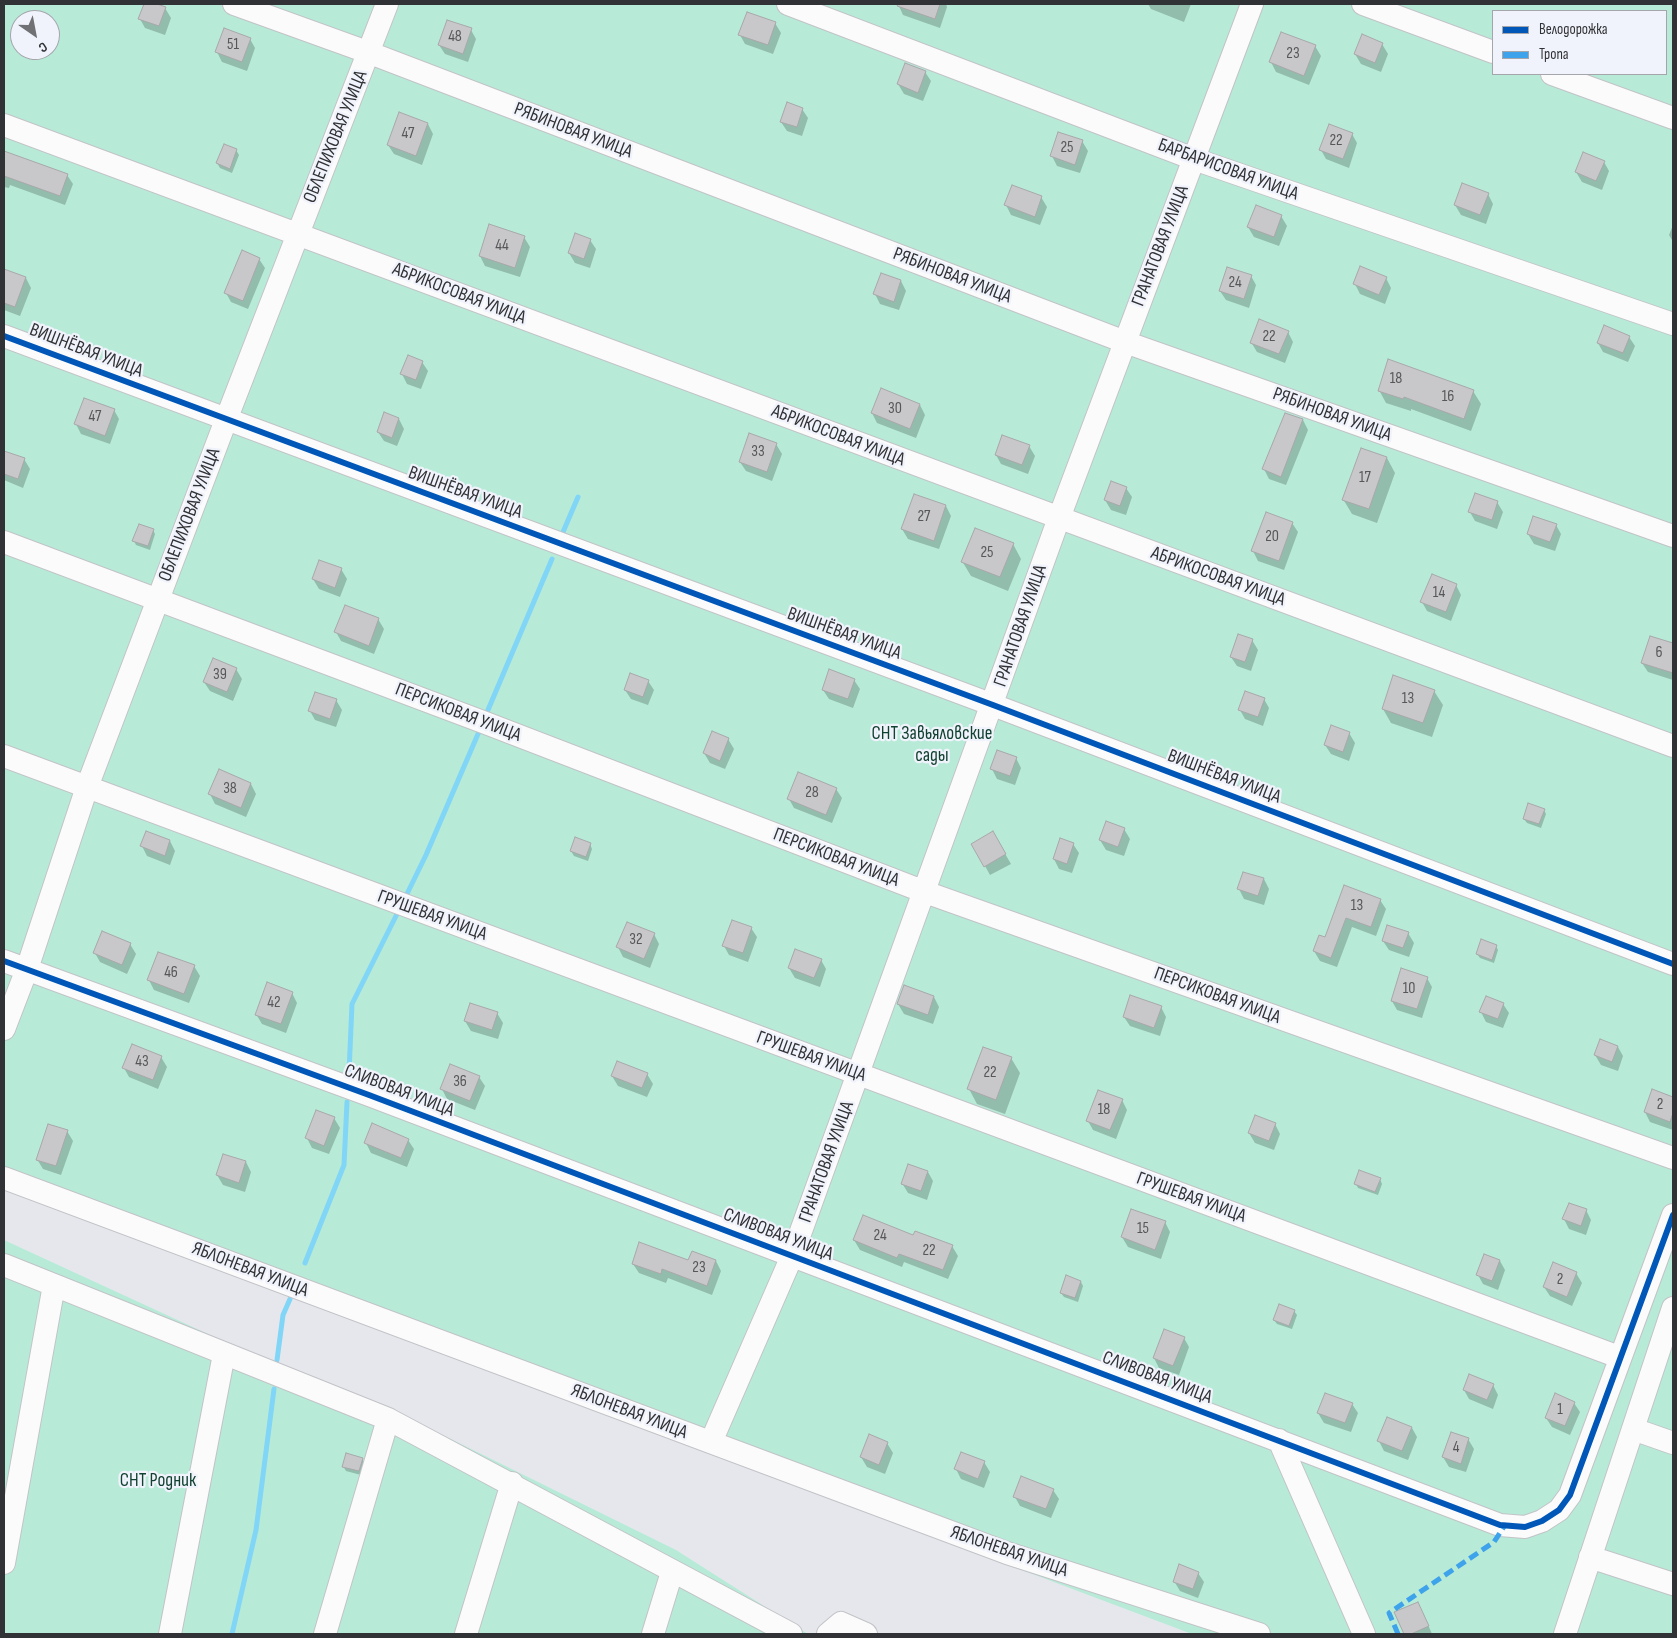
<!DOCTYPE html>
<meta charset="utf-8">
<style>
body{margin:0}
#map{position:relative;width:1677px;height:1638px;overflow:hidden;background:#e6e7ec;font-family:"Sofia Sans Condensed",sans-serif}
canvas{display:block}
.frame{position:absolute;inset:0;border:5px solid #313235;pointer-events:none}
.legend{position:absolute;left:1492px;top:10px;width:175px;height:65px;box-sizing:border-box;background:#f1f3fc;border:1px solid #a4a6ac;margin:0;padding:6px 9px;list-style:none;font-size:15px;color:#313235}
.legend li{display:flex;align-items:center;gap:10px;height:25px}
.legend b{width:25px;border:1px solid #a4a6ac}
.north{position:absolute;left:10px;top:10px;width:50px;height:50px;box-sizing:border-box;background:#f1f3fc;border:1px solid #a4a6ac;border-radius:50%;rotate:147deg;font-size:14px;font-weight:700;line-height:20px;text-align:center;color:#313235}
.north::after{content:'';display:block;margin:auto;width:18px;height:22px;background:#707175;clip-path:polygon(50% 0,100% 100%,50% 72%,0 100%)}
</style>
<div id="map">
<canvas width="1677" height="1638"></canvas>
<div class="frame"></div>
<ul class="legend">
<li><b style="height:6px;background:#0057b8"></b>Велодорожка</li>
<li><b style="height:6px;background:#3ea3eb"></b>Тропа</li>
</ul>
<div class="north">С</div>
</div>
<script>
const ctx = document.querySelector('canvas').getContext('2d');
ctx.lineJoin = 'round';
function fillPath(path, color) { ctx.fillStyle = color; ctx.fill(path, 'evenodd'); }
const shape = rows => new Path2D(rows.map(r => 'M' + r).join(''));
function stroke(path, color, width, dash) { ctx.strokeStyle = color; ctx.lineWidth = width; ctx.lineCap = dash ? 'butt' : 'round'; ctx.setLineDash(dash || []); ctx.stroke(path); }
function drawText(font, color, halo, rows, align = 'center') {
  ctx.font = font + ' "Sofia Sans Condensed",sans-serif'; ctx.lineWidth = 4.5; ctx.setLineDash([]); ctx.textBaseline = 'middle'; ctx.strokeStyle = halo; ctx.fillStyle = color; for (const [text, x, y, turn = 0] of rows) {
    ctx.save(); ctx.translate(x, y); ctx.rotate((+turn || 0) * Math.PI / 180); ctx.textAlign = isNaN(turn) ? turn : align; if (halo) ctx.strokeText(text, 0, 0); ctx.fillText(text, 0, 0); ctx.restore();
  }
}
const green = shape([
 [4,4,1673,4,1673,1634,1192,1634,4,1187],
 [1493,11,1666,11,1666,74,1493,74],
 [20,20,50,20,50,50,20,50],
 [4,1240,260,1358,396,1412,676,1550,808,1634,4,1634]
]);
const shadow = shape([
 [145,4,165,8,171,18,165,35,145,28,140,19],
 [898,4,946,4,947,7,940,28,903,15],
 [1148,4,1191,4,1184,22,1151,9],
 [775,23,781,33,773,54,745,44,740,35],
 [471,30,476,39,468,62,445,54,439,45],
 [250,39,255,48,247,71,222,62,217,52],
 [1382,44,1388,54,1381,72,1361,64,1355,54],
 [1315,46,1321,56,1309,85,1276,72,1271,62],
 [925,72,931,81,923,101,904,94,898,84],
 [802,109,808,118,802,136,787,131,781,122],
 [400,114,428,124,433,134,422,165,394,154,388,145],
 [1352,134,1357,143,1349,168,1326,159,1321,150],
 [1082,141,1088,151,1080,173,1057,166,1052,156],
 [236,150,239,155,232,173,220,168,217,163],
 [4,153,67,175,73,184,65,205,10,185,9,188,4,187],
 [1604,162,1609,171,1602,190,1582,182,1576,172],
 [1488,194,1493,204,1486,224,1461,215,1455,205],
 [1041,197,1047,207,1040,225,1011,215,1006,205],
 [1281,216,1287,226,1279,246,1254,237,1248,227],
 [1673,225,1673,242,1669,235],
 [524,237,530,247,520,277,485,266,480,256],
 [590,240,596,249,590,268,575,263,569,253],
 [259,259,265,268,248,309,231,302,226,293],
 [4,270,26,278,31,288,20,316,4,310],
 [882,274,901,281,906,291,899,310,880,304,875,294],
 [1251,276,1256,285,1249,308,1226,300,1220,291],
 [1386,278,1391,288,1385,304,1360,294,1355,284],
 [1288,332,1293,342,1285,363,1257,352,1251,342],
 [1629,337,1635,346,1628,362,1603,352,1598,343],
 [422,362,428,371,421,389,407,384,402,374],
 [1379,390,1473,391,1481,404,1471,431,1411,409,1411,411,1386,403],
 [920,405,925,415,916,438,877,423,872,413],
 [114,410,119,419,110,444,81,434,76,424],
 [1286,414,1303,420,1308,430,1286,485,1269,479,1264,469],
 [399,419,404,429,397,446,384,441,378,432],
 [776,444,782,454,772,481,746,471,740,462],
 [1029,446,1035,456,1028,474,1001,464,996,455],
 [1361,450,1387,458,1395,473,1377,523,1352,514,1343,499],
 [4,452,24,459,30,469,23,488,4,480],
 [1126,488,1132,497,1126,515,1111,510,1105,500],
 [1497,502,1503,512,1497,529,1475,521,1470,512],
 [946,506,951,516,939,549,908,539,902,529],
 [1292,523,1298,532,1284,570,1258,561,1253,551],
 [1556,525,1561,534,1555,551,1534,544,1528,534],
 [153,530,155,534,150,550,136,545,134,541],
 [1013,544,1021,559,1008,591,971,576,962,561],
 [341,569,347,579,340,597,319,589,313,579],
 [1456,585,1461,595,1451,621,1427,611,1422,602],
 [378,619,384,629,374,654,341,641,336,632],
 [1651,637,1673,645,1673,680,1648,672,1642,663],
 [1252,640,1258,650,1251,671,1237,666,1231,657],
 [236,669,242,679,233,701,210,691,204,682],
 [854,680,860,689,853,708,829,699,823,690],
 [648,681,654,690,648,705,631,699,625,690],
 [1434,691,1443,705,1432,737,1391,723,1383,709],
 [1264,699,1269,708,1263,726,1245,719,1240,710],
 [336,700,342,710,336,727,315,720,310,711],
 [1349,733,1355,743,1349,761,1331,754,1325,745],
 [728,739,734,749,725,769,710,763,704,753],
 [1016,758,1021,768,1015,785,997,779,992,769],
 [220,771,251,784,256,794,246,817,215,804,210,794],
 [836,789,842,798,832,823,794,808,789,799],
 [1544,810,1546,814,1541,828,1527,823,1524,819],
 [1124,829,1130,839,1124,856,1106,850,1100,840],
 [993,833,1011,864,990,875,973,844],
 [170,841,175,851,170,865,147,856,142,846],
 [590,844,592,849,588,861,574,856,571,851],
 [1073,844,1079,853,1072,873,1059,869,1054,859],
 [1244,873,1264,879,1269,889,1264,905,1244,899,1239,889],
 [1345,886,1380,900,1386,909,1376,936,1352,927,1337,967,1320,961,1314,951,1325,938],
 [751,928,757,937,748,962,729,955,724,946],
 [1408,933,1414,943,1409,957,1389,950,1383,941],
 [654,934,659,944,650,968,623,957,618,947],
 [130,944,136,954,127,974,100,962,95,953],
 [1496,946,1498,950,1494,963,1480,958,1477,954],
 [821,960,826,969,820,987,795,978,789,968],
 [194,966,200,976,189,1003,154,990,149,980],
 [1427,978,1432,987,1422,1018,1397,1010,1392,1001],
 [292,993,297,1003,286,1033,262,1024,256,1014],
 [934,997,939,1007,933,1024,904,1014,898,1004],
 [1503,1004,1509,1013,1503,1028,1486,1022,1481,1012],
 [1161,1007,1166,1017,1160,1036,1130,1026,1124,1017],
 [497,1013,503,1023,498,1039,471,1031,465,1021],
 [1618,1047,1623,1056,1618,1071,1601,1065,1595,1055],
 [161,1057,167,1067,158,1089,129,1077,124,1068],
 [1011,1058,1020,1073,1005,1114,977,1104,969,1089],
 [647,1074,653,1084,647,1097,618,1086,612,1076],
 [479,1077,485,1086,475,1110,447,1099,442,1089],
 [1653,1091,1673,1098,1673,1130,1650,1122,1645,1112],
 [1122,1100,1127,1110,1116,1139,1093,1130,1088,1121],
 [334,1118,340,1128,329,1154,312,1148,307,1138],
 [1275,1124,1280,1134,1274,1150,1255,1143,1249,1133],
 [67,1131,73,1141,61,1175,43,1169,37,1159],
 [408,1140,414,1149,407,1167,371,1153,366,1143],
 [224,1155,246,1162,251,1172,245,1192,223,1185,217,1175],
 [928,1172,933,1181,927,1200,908,1193,902,1183],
 [1380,1179,1382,1184,1378,1195,1358,1188,1356,1184],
 [1586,1210,1591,1220,1586,1235,1569,1229,1564,1219],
 [1165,1222,1170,1232,1161,1259,1128,1247,1122,1237],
 [914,1237,952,1246,958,1256,948,1279,904,1262,902,1267,860,1250,854,1240],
 [716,1261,721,1271,712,1295,668,1278,666,1283,639,1273,633,1264],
 [1500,1261,1505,1270,1498,1290,1483,1284,1478,1275],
 [1576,1273,1582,1283,1572,1306,1550,1296,1544,1287],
 [1081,1282,1083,1286,1078,1302,1064,1297,1061,1293],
 [1294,1311,1297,1315,1292,1329,1277,1324,1274,1320],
 [1184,1338,1189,1347,1179,1375,1159,1368,1154,1358],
 [1493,1385,1498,1395,1493,1409,1469,1399,1464,1390],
 [1574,1403,1580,1412,1570,1435,1552,1427,1546,1418],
 [1352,1404,1358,1413,1351,1432,1324,1423,1318,1413],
 [1412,1428,1417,1437,1408,1460,1384,1451,1379,1441],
 [1468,1439,1474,1449,1466,1472,1449,1467,1443,1457],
 [887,1443,893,1453,885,1474,867,1467,861,1457],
 [362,1459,365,1463,361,1475,346,1471,343,1466],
 [984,1462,990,1472,984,1488,961,1479,956,1469],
 [1053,1490,1059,1499,1051,1518,1020,1506,1015,1497],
 [1198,1573,1204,1582,1198,1598,1180,1591,1174,1581],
 [1396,1613,1423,1613,1432,1634,1405,1634]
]);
const stream = shape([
 [563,532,578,497],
 [485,717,552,559],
 [404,900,426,855,481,727],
 [349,1073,352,1004,399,910],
 [305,1263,344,1165,347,1102],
 [277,1360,283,1315,290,1299],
 [232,1634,256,1530,274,1389]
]);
const building = shape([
 [144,4,157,4,166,7,159,26,138,19,144,4],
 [898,4,940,4,935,19,897,6,898,4],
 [747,12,776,22,768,45,738,35,747,12],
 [447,20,472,28,463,54,438,45,447,20],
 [224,28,251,38,242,62,215,52,224,28],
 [1281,32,1316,45,1304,76,1269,62,1281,32],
 [1362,34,1383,43,1375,63,1354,54,1362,34],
 [905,63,926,71,918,93,897,84,905,63],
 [787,102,803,108,797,127,780,122,787,102],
 [399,112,428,123,416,156,387,145,399,112],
 [1329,124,1353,133,1343,159,1319,150,1329,124],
 [1058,132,1083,140,1075,165,1050,156,1058,132],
 [224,144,237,149,230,169,216,163,224,144],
 [4,151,68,174,60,196,4,176,4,151],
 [1583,152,1605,161,1596,181,1575,172,1583,152],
 [1462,183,1489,193,1480,215,1454,205,1462,183],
 [1012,185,1042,196,1035,217,1004,205,1012,185],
 [1256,205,1282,215,1274,237,1247,227,1256,205],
 [489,224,525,236,515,268,479,256,489,224],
 [575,233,591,239,584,259,568,253,575,233],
 [242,250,260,258,243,301,224,293,242,250],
 [1360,266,1387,277,1379,295,1353,284,1360,266],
 [1227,267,1252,275,1244,299,1219,291,1227,267],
 [4,269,26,277,15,307,4,303,4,269],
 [881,273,901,280,894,302,873,294,881,273],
 [1259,319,1289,331,1279,354,1250,343,1259,319],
 [1604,325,1630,336,1623,353,1597,343,1604,325],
 [408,355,423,361,416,380,400,374,408,355],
 [1388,359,1474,390,1464,419,1404,397,1403,399,1378,391,1388,359],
 [881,388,920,404,910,429,871,413,881,388],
 [84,398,115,409,105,436,74,424,84,398],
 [384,412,399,418,392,438,377,432,384,412],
 [1285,413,1303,419,1281,477,1262,469,1285,413],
 [749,433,777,443,767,472,739,462,749,433],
 [1002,435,1030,445,1022,465,995,455,1002,435],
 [1361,448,1387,457,1369,509,1342,500,1361,448],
 [4,451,25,458,18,479,4,474,4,451],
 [1111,481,1127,487,1120,506,1104,500,1111,481],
 [1475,493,1498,501,1492,520,1468,512,1475,493],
 [914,494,946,505,934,541,901,529,914,494],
 [1266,512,1293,522,1279,561,1251,551,1266,512],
 [1533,516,1557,524,1550,542,1527,534,1533,516],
 [139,524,154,529,148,546,132,541,139,524],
 [975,528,1014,543,1000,577,961,562,975,528],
 [319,560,342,568,335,588,312,579,319,560],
 [1432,574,1457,584,1446,612,1420,602,1432,574],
 [345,605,379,618,369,646,334,632,345,605],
 [1238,634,1253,639,1245,662,1230,657,1238,634],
 [1650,636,1673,643,1673,673,1641,663,1650,636],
 [213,658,237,668,227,692,203,682,213,658],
 [829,669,855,679,848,699,822,690,829,669],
 [630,673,649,680,643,697,624,690,630,673],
 [1393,675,1435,690,1423,723,1382,709,1393,675],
 [1245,691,1265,698,1258,717,1238,710,1245,691],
 [315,692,337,699,330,719,308,711,315,692],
 [1331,725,1350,732,1343,752,1324,745,1331,725],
 [712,731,729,738,720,761,703,753,712,731],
 [997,750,1017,757,1010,776,990,769,997,750],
 [219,769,251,783,241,808,208,794,219,769],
 [798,772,837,788,826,815,787,799,798,772],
 [1528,803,1545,809,1539,824,1523,819,1528,803],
 [1106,821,1125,828,1118,847,1099,840,1106,821],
 [146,831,170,840,165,856,140,846,146,831],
 [993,831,1006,854,984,867,971,844,993,831],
 [575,837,591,843,586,857,570,851,575,837],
 [1060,838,1074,843,1067,864,1053,859,1060,838],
 [1243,872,1264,878,1258,896,1237,889,1243,872],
 [1344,885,1381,899,1371,927,1346,918,1331,958,1313,951,1319,935,1325,937,1344,885],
 [732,920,752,927,743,953,722,946,732,920],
 [627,922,655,933,644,959,616,947,627,922],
 [1387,925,1409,932,1403,948,1382,941,1387,925],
 [102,931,131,943,122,965,93,953,102,931],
 [1481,939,1497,945,1492,960,1476,954,1481,939],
 [795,949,822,959,814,978,788,968,795,949],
 [158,952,195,965,184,994,147,980,158,952],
 [1401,968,1428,977,1417,1009,1391,1001,1401,968],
 [267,982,293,992,281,1024,255,1015,267,982],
 [904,985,934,996,928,1015,897,1004,904,985],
 [1130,995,1162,1006,1154,1028,1123,1017,1130,995],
 [1486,996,1504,1003,1498,1019,1479,1012,1486,996],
 [470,1003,498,1012,492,1030,464,1021,470,1003],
 [1600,1039,1618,1046,1612,1062,1594,1055,1600,1039],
 [132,1044,162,1056,153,1080,122,1068,132,1044],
 [983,1047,1012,1057,996,1100,967,1089,983,1047],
 [617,1061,648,1073,642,1088,611,1076,617,1061],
 [450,1064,480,1076,470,1101,440,1089,450,1064],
 [1652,1089,1673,1097,1673,1113,1670,1122,1644,1112,1652,1089],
 [1098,1090,1123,1099,1110,1130,1086,1121,1098,1090],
 [316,1110,335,1117,324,1146,305,1138,316,1110],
 [1255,1115,1276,1123,1269,1141,1248,1133,1255,1115],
 [372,1123,409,1139,401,1158,364,1143,372,1123],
 [48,1124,68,1130,56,1166,36,1160,48,1124],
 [223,1154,246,1161,239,1183,216,1175,223,1154],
 [908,1164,928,1171,921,1191,901,1184,908,1164],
 [1359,1170,1381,1178,1375,1192,1354,1184,1359,1170],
 [1569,1203,1587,1209,1581,1226,1562,1219,1569,1203],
 [1131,1209,1166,1221,1155,1250,1121,1237,1131,1209],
 [863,1215,913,1235,915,1231,953,1245,943,1270,899,1254,897,1258,853,1240,863,1215],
 [639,1242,688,1260,692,1251,716,1260,707,1286,662,1269,661,1274,632,1264,639,1242],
 [1484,1254,1500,1260,1492,1281,1476,1275,1484,1254],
 [1553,1262,1577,1272,1567,1297,1543,1287,1553,1262],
 [1066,1275,1081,1281,1075,1298,1060,1293,1066,1275],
 [1279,1304,1295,1310,1289,1326,1273,1320,1279,1304],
 [1164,1329,1185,1337,1173,1366,1153,1358,1164,1329],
 [1469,1374,1494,1384,1487,1400,1463,1390,1469,1374],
 [1325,1393,1353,1403,1345,1423,1317,1413,1325,1393],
 [1555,1393,1575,1402,1565,1426,1545,1418,1555,1393],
 [1387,1417,1412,1427,1402,1451,1377,1441,1387,1417],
 [1451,1432,1469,1438,1461,1464,1442,1457,1451,1432],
 [869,1434,888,1442,879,1465,860,1457,869,1434],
 [961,1452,985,1461,978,1479,954,1469,961,1452],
 [346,1453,363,1458,359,1471,342,1467,346,1453],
 [1021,1476,1054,1489,1046,1509,1013,1497,1021,1476],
 [1179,1564,1199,1572,1193,1589,1173,1582,1179,1564],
 [1418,1602,1429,1626,1411,1634,1404,1634,1394,1612,1418,1602]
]);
const minor = shape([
 [234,4,370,53,1125,342,1673,536],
 [788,4,1194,159,1673,324],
 [1363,4,1493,52],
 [1552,74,1673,118],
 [4,125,1673,746],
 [4,336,993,705,1673,964],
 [4,542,483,722,925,892,1673,1158],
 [4,756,1619,1357],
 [4,961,369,1095,1500,1525,1525,1527,1542,1521,1559,1510,1570,1495,1673,1215],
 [4,1029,27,969,87,787,226,420,387,4],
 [4,1178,1007,1553,1259,1634],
 [4,1265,388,1419],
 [1633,1429,1673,1443],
 [1279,1440,1364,1634],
 [711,1442,792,1256,1059,518,1252,4],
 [1590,1557,1673,1584],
 [4,1563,54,1285],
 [170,1634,224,1354],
 [325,1634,388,1419,791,1634],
 [466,1634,512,1483],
 [653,1634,672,1572],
 [828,1634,841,1623,866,1634],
 [1565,1634,1673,1308]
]);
const quiet = shape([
 [1398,1634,1389,1613,1494,1542,1505,1525]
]);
const cycleway = shape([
 [4,336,993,705,1673,964],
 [4,961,369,1095,1500,1525,1525,1527,1542,1521,1559,1510,1570,1495,1673,1215]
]);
const numberNames = [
 ["48",455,37],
 ["51",233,45],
 ["23",1293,54],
 ["47",408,134],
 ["22",1336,141],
 ["25",1067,148],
 ["44",502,246],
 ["24",1235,283],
 ["22",1269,337],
 ["18",1396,379],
 ["16",1448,397],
 ["30",895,409],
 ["47",95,417],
 ["33",758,452],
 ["17",1365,478],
 ["27",924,517],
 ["20",1272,537],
 ["25",987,553],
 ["14",1439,593],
 ["6",1659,653],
 ["39",220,675],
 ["13",1408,699],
 ["38",230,789],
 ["28",812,793],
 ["13",1357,906],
 ["32",636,940],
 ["46",171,973],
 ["10",1409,989],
 ["42",274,1003],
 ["43",142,1062],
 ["22",990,1073],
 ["36",460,1082],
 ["2",1660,1105],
 ["18",1104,1110],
 ["15",1143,1229],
 ["24",880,1236],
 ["22",929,1251],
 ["23",699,1268],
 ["2",1560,1280],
 ["1",1560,1410],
 ["4",1456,1448]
];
const streetNames = [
 ["РЯБИНОВАЯ УЛИЦА",573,131,21],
 ["ОБЛЕПИХОВАЯ УЛИЦА",336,137,-68],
 ["БАРБАРИСОВАЯ УЛИЦА",1228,170,20],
 ["ГРАНАТОВАЯ УЛИЦА",1161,246,-69],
 ["РЯБИНОВАЯ УЛИЦА",952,276,21],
 ["АБРИКОСОВАЯ УЛИЦА",459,294,21],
 ["ВИШНЁВАЯ УЛИЦА",86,351,21],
 ["РЯБИНОВАЯ УЛИЦА",1332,415,20],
 ["АБРИКОСОВАЯ УЛИЦА",838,436,21],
 ["ВИШНЁВАЯ УЛИЦА",465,493,20],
 ["ОБЛЕПИХОВАЯ УЛИЦА",190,515,-69],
 ["АБРИКОСОВАЯ УЛИЦА",1218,577,20],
 ["ГРАНАТОВАЯ УЛИЦА",1021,626,-71],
 ["ВИШНЁВАЯ УЛИЦА",844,634,20],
 ["ПЕРСИКОВАЯ УЛИЦА",458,713,21],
 ["ВИШНЁВАЯ УЛИЦА",1224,777,21],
 ["ПЕРСИКОВАЯ УЛИЦА",836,858,21],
 ["ГРУШЕВАЯ УЛИЦА",432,916,20],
 ["ПЕРСИКОВАЯ УЛИЦА",1217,996,20],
 ["ГРУШЕВАЯ УЛИЦА",811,1057,20],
 ["СЛИВОВАЯ УЛИЦА",399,1091,21],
 ["ГРАНАТОВАЯ УЛИЦА",827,1162,-70],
 ["ГРУШЕВАЯ УЛИЦА",1191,1198,20],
 ["СЛИВОВАЯ УЛИЦА",778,1235,21],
 ["ЯБЛОНЕВАЯ УЛИЦА",250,1270,21],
 ["СЛИВОВАЯ УЛИЦА",1157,1378,21],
 ["ЯБЛОНЕВАЯ УЛИЦА",629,1412,21],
 ["ЯБЛОНЕВАЯ УЛИЦА",1009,1552,19]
];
const parkNames = [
 ["СНТ Завьяловские",932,734],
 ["сады",932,756],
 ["СНТ Родник",158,1481]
];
fillPath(green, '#b7ebd7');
fillPath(shadow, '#0003');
stroke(stream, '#81d5f6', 5);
fillPath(building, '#c8c7ca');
stroke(building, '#a9a8ab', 1);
stroke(minor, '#c2c3c7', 24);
stroke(minor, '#fbfbfc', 22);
stroke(quiet, '#3ea3eb', 5, [10, 5]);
stroke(cycleway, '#0057b8', 6);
drawText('16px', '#57575a', null, numberNames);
drawText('19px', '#313235', '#f1f3fc', streetNames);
drawText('19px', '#11422f', '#f1f3fc', parkNames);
</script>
